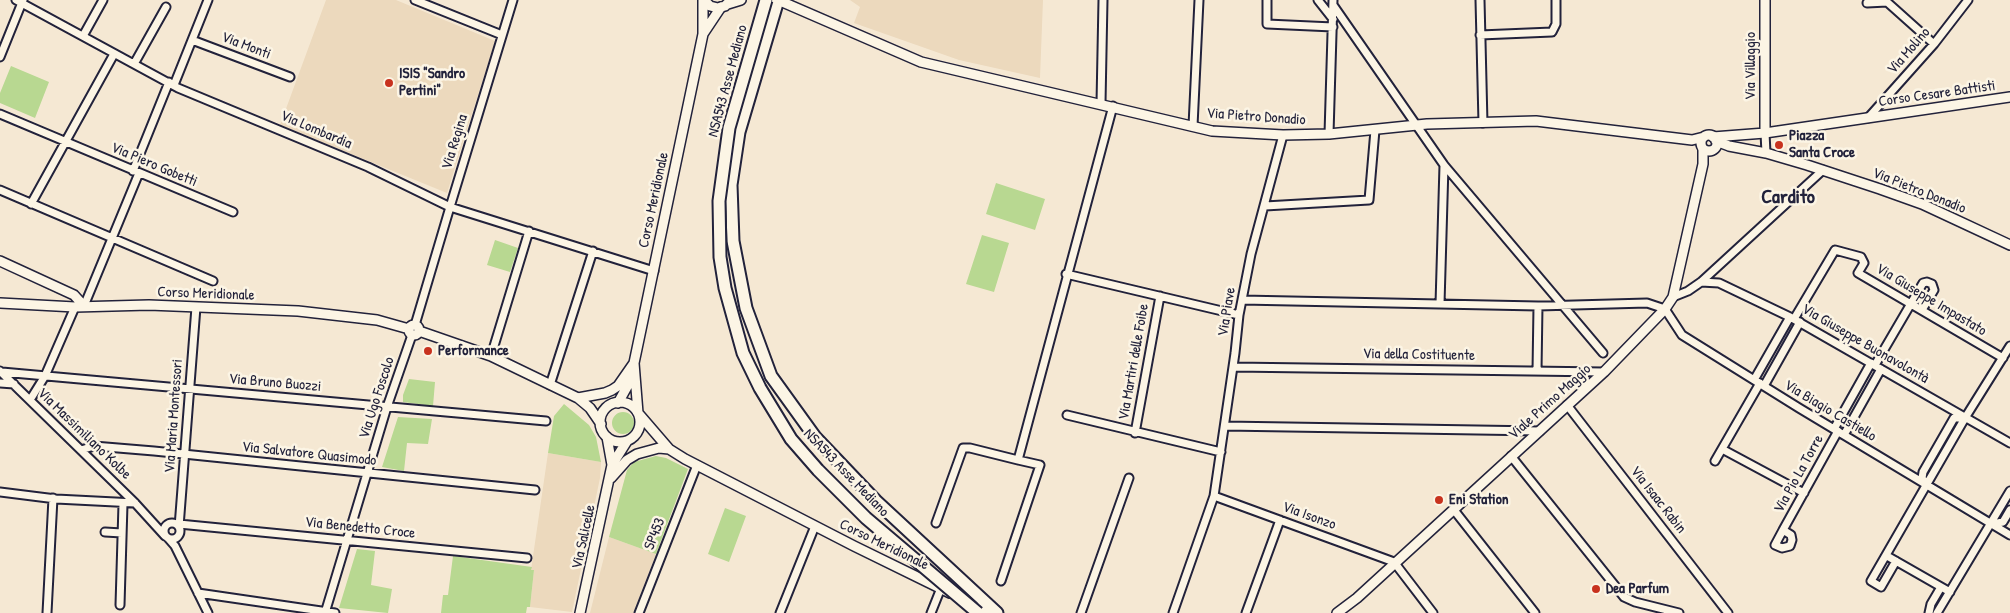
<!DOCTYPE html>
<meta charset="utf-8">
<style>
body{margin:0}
canvas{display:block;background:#f5e8d3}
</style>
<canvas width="2010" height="613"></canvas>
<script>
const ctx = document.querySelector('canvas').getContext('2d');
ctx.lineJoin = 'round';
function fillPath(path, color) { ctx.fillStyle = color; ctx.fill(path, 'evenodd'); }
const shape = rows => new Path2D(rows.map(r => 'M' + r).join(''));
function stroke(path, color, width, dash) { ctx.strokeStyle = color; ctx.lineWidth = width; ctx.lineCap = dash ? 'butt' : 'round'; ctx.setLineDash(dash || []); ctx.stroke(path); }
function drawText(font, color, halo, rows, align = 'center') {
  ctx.font = font + ' "Patrick Hand",sans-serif'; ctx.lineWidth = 5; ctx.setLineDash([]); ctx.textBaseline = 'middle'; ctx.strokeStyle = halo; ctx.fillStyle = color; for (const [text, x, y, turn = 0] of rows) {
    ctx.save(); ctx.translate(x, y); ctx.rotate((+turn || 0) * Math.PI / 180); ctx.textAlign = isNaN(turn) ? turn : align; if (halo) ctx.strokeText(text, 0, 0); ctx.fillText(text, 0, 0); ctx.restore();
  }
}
const built = shape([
 [326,0,396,0,495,41,447,193,280,125],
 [850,0,1043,0,1040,78,959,60,854,23,860,7],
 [548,453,601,462,600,478,572,612,530,607,534,570,531,570],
 [609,537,656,554,633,613,590,613]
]);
const green = shape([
 [11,66,49,82,35,118,0,103,0,93],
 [996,183,1045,199,1035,230,986,214],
 [982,235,1009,243,994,292,966,284],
 [495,240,518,248,510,272,487,265],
 [409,379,435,382,433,406,403,402,403,395],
 [564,404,589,425,596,437,601,462,548,453,554,416],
 '612 423a11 11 0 1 1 22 0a11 11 0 1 1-22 0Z',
 [398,417,432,419,428,444,407,443,404,471,382,467],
 [656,456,666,458,688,469,656,554,609,537,627,470,634,462],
 [725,508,746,516,729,562,708,554],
 [357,549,375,551,371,585,392,589,388,613,339,608],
 [453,556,532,567,531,570,534,570,530,607,527,607,526,613,441,613,443,595,448,595]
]);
const minor = shape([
 [16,0,178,88,368,167,450,207,415,325],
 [415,0,502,35],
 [513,0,450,207,654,271],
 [1267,0,1267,24,1333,27],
 [1318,0,1333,19],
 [1480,0,1483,123],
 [1867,3,1887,2,1934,44],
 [1333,5,1444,165,1603,353],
 [1480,35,1552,32,1556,24,1556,0],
 [83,36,103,0],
 [192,40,290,77],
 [0,57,23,0],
 [134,64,166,7],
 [174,85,208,0],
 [1101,103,1103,0],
 [0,114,233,212],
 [1868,118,1934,44,1968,0],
 [1193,126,1199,0],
 [1765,133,1766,153],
 [1329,134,1333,0],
 [133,171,169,82],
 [0,190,213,281],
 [31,204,114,54],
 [1265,206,1369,200,1375,130],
 [1066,274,1239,315],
 [1701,282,1719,283,1790,317,2010,443],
 [1673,297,1688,291,1701,282,1823,170],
 [1242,300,1538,306,1647,303,1665,309,1682,335,1799,408,2010,535],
 [1440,304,1444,165],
 [84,306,139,173],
 [1794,319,1835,250,1861,257,1864,263,1858,273,2003,358],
 [491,356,529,231],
 [1875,365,1923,283,1927,282,1932,284,1934,290,1922,310],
 [1234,367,1604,372],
 [0,371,135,503,165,536],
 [1537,371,1538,306],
 [2,372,546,421],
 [1754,380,1790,317],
 [0,383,14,384],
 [550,385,593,251],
 [1764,386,1800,322],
 [30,400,45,376,75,307],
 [1567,405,1728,613],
 [1067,415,1221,452],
 [1225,426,1540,431],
 [1834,429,1871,363],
 [1135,433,1160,296],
 [1844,435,1881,369],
 [1722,449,1804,493],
 [81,450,94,446,154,451,535,490],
 [1511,456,1624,597,1635,602,1679,613],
 [1715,461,1760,383],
 [1926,484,1922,478,1923,472,1954,418,1962,418],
 [0,492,56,499,135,503],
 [1214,496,1394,562,1433,613],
 [1454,510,1535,613],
 '164 531a8 8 0 1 1 16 0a8 8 0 1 1-16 0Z',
 [936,523,963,448,970,448,1018,460,1113,106],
 [179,524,527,558],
 [1992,524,2003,522,2010,510],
 [179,527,196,307],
 [1783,530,1838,431],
 [1783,530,1791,535,1792,540,1790,546,1782,548,1775,545,1783,530],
 [105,532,122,533],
 [168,538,175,546,208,613],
 [1887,556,1950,592],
 [1896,561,1881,587,1871,581,1965,418,2010,346],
 [1001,581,1040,465,1018,460],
 [198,593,335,613],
 [120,605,123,504],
 [47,613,53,498],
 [325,613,387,407,412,335],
 [639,613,697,465],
 [780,613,815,526],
 [931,613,941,588],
 [1081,613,1129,478],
 [1173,613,1214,496,1235,353,1239,315,1251,254,1283,135],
 [1246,613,1280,520],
 [1929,613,1931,604,1941,587],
 [1937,613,2010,491]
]);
const tertiary = shape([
 [703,0,703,34,634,363,638,413,669,449,685,459,854,546,950,593],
 [1765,0,1765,133],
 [703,34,721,7],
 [1713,137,1765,133,2010,97],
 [0,261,74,295,84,306],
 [0,303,75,307,149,305,298,311,377,320,409,329],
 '409 330a5 5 0 1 1 10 0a5 5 0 1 1-10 0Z',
 [419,331,491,356,578,398,590,408,601,424],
 [578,398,605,393,612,390,618,386,634,363],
 '600 422a20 20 0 1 1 40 0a20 20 0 1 1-40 0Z',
 [618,403,633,376],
 [607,437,612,465],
 [611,478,627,460,637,454,659,448,669,449],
 [972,605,987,613],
 [580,613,612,465,627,441],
 [1337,613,1357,598,1604,372,1665,309,1673,297,1703,164,1703,149]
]);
const secondary = shape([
 [704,0,710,6,718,8,725,6,731,0],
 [778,0,921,62,1212,131,1283,135,1329,134,1427,124,1536,121,1692,140,1704,137],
 [728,4,741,0],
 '1701 143a8 8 0 1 1 16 0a8 8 0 1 1-16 0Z',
 [1716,141,1729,146,1766,153,1807,165,1880,189,1922,204,2010,245]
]);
const trunk = shape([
 [778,0,739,132,731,185,733,241,746,308,771,376,815,437,876,501,997,613]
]);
const trunkBridge = shape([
 [766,0,729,128,719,201,720,257,725,288,743,353,760,388,791,439,818,470,866,518,978,613]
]);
const markers = [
 [389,83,5,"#c8321e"],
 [1779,145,5,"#c8321e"],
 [428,351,5,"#c8321e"],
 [1439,500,5,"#c8321e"],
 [1596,589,5,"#c8321e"]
];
const streetNames = [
 ["Via Monti",246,46,21],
 ["Via Molino",1909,51,-49],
 ["Via Villaggio",1751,66,-90],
 ["NSA543 Asse Mediano",728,81,-75],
 ["Corso Cesare Battisti",1937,94,-8],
 ["Via Pietro Donadio",1256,117,4],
 ["Via Lombardia",316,130,23],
 ["Via Regina",455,142,-73],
 ["Via Piero Gobetti",154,165,23],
 ["Via Pietro Donadio",1919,191,22],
 ["Corso Meridionale",654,200,-78],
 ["Corso Meridionale",206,294,2],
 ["Via Giuseppe Impastato",1931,300,31],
 ["Via Piave",1227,312,-81],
 ["Via Giuseppe Buonavolontà",1865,344,30],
 ["Via della Costituente",1419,355,1],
 ["Via Martiri delle Foibe",1134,362,-80],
 ["Via Bruno Buozzi",275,383,5],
 ["Via Ugo Foscolo",377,398,-72],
 ["Viale Primo Maggio",1550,402,-42],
 ["Via Biagio Castiello",1830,411,31],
 ["Via Maria Montessori",174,416,-86],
 ["Via Massimiliano Kolbe",84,434,44],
 ["Via Salvatore Quasimodo",309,454,6],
 ["NSA543 Asse Mediano",846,473,46],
 ["Via Pio La Torre",1799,474,-61],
 ["Via Isaac Rabin",1658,500,52],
 ["Via Isonzo",1309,516,20],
 ["Via Benedetto Croce",360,528,6],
 ["SP453",655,534,-69],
 ["Via Salicelle",584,537,-78],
 ["Corso Meridionale",884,545,26]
];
const poiNames = [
 ["ISIS \"Sandro",399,74],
 ["Pertini\"",399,91],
 ["Piazza",1789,136],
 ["Santa Croce",1789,153],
 ["Performance",438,351],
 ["Eni Station",1449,500],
 ["Dea Parfum",1606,589]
];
const districtNames = [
 ["Cardito",1788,198]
];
fillPath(built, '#ecd9bd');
fillPath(green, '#b8d891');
stroke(minor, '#22223b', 11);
stroke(tertiary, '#22223b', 12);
stroke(secondary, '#22223b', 12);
stroke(trunk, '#22223b', 15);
stroke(minor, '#fcf5e5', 7);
stroke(tertiary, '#fcf5e5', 9);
stroke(secondary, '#fcf5e5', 9);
stroke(trunk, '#fcf5e5', 11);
stroke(trunkBridge, '#22223b', 15, []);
stroke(trunkBridge, '#fcf5e5', 11);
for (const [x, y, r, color] of markers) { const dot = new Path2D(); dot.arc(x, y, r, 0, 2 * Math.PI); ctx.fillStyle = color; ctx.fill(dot); stroke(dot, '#fcf5e5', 2); }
drawText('15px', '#22223b', '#fcf5e5', streetNames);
drawText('bold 15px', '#22223b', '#fcf5e5', poiNames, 'left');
drawText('bold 20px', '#22223b', '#fcf5e5', districtNames);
</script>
